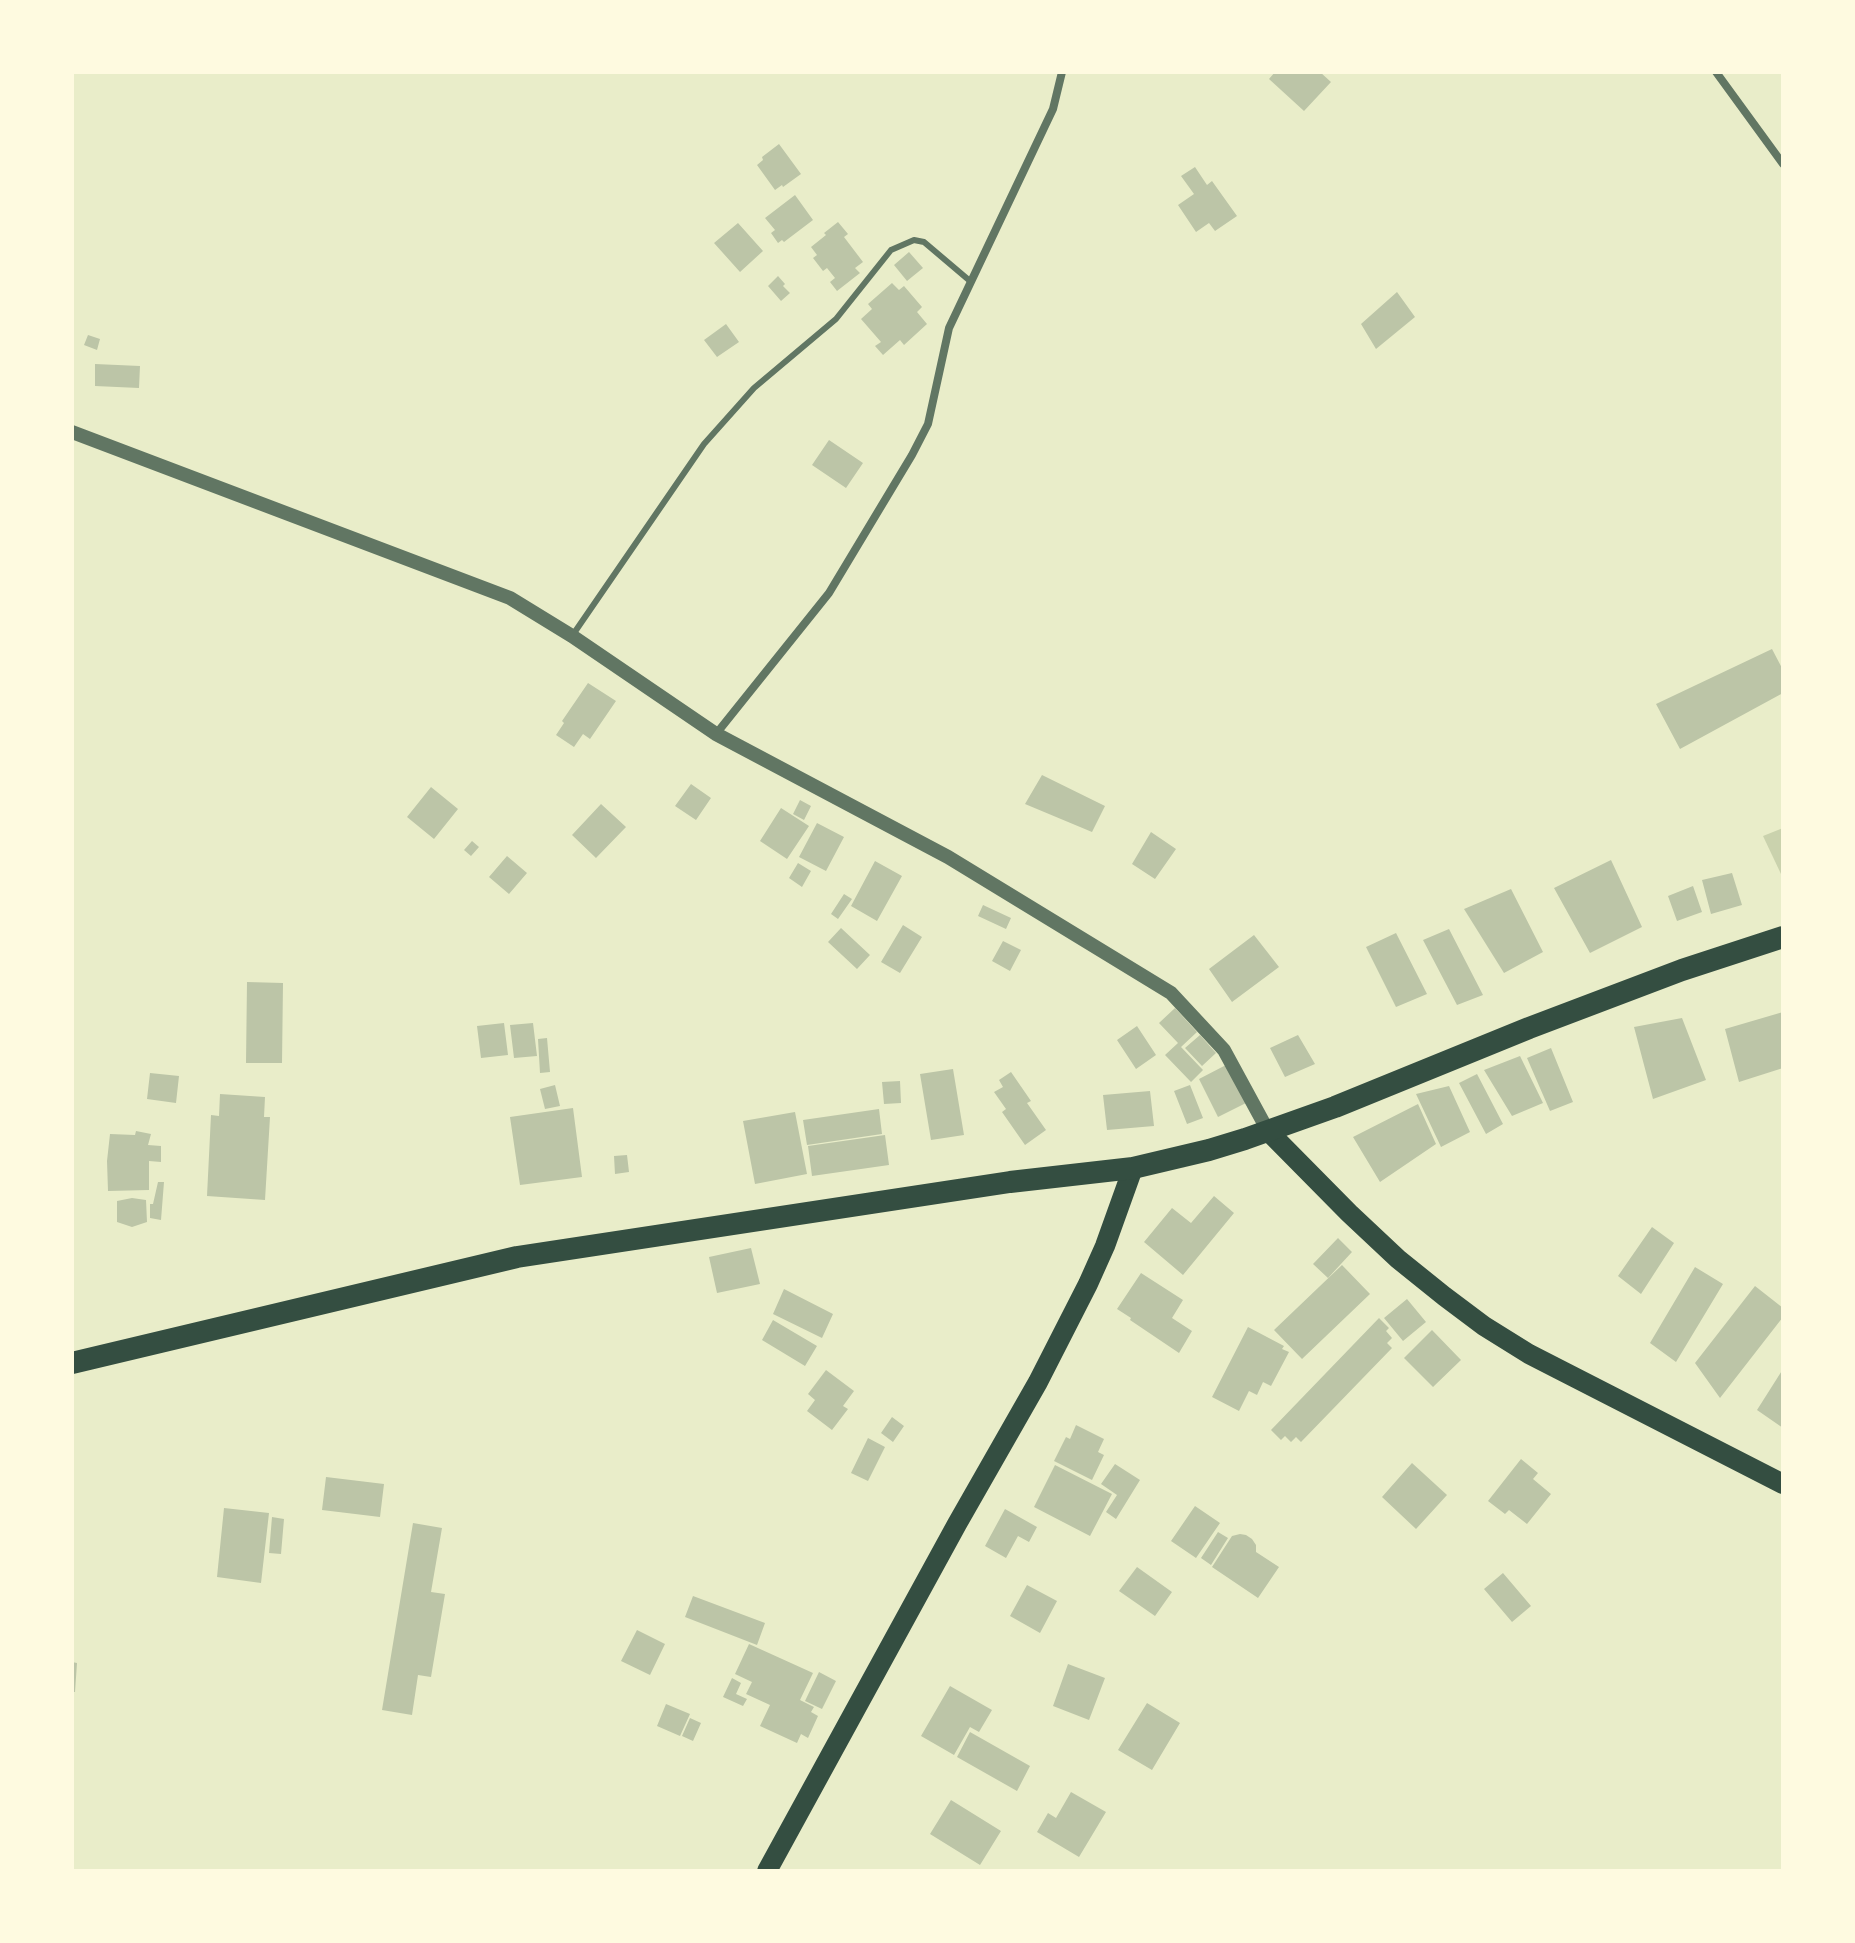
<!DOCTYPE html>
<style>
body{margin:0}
#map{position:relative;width:1855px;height:1943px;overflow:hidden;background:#e9edc9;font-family:Rubik,sans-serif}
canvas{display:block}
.frame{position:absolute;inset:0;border:74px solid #fefae0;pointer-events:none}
</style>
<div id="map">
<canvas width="1855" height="1943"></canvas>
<div class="frame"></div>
</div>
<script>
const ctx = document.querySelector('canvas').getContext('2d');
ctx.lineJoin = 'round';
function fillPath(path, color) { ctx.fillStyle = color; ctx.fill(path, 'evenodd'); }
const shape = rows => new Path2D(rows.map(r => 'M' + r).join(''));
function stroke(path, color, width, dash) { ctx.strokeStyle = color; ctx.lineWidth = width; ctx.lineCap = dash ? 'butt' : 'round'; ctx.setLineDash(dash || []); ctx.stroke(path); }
const green = shape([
 [1783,828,1783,873,1781,874,1763,836]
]);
const building = shape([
 [1275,72,1320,72,1331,82,1304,111,1269,79],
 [779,144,801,174,783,187,782,185,775,190,757,165,763,160,762,157],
 [1195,167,1207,185,1212,181,1237,216,1215,231,1209,223,1196,232,1178,205,1194,194,1181,176],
 [795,195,813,220,784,242,782,240,778,243,771,233,775,230,765,218],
 [838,222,848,234,844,237,863,262,855,268,860,273,837,291,830,282,835,278,827,268,823,271,813,258,817,255,811,247,826,235,824,233],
 [738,223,763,251,740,272,714,243],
 [909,252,923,268,907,281,894,265],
 [778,276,785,284,783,286,790,293,781,301,768,286],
 [892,283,899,290,904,286,922,307,917,312,927,324,904,345,900,340,883,355,875,346,881,342,861,319,872,309,868,304],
 [1397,292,1415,317,1376,349,1361,324],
 [726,324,739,342,717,357,704,340],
 [88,335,100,339,97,350,84,345],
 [95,364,140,366,139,388,95,386],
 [829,440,863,463,846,488,812,465],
 [1772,649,1783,670,1783,693,1680,749,1656,704],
 [588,683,616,701,590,739,583,734,574,747,556,735,564,723,562,721],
 [1042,775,1105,806,1092,832,1025,804],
 [691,784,711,798,696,820,675,806],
 [431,787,458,809,434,839,407,817],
 [800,800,811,806,804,820,793,814],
 [601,804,626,827,596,858,572,835],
 [781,808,809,826,787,859,760,841],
 [817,823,844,837,826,871,799,857],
 [1151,832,1176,849,1155,879,1132,864],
 [472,841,479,847,471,856,464,850],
 [507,856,527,873,509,894,489,877],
 [1611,860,1642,927,1590,953,1554,888],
 [875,861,902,876,877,921,851,906],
 [798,863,811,871,802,887,789,878],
 [1732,873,1742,905,1711,914,1702,880],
 [1693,886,1702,912,1677,921,1668,896],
 [1511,889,1543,952,1504,973,1464,909],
 [844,894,852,899,838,919,831,914],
 [983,905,1011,918,1006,929,978,916],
 [903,925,922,937,900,973,881,962],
 [841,928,870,955,857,969,828,942],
 [1449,929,1483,995,1457,1005,1423,940],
 [1396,933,1427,994,1396,1007,1366,947],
 [1254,935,1279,967,1232,1002,1209,969],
 [1003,941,1021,950,1010,971,992,961],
 [247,982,283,983,282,1063,246,1063],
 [1175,1008,1197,1032,1181,1047,1203,1070,1191,1082,1165,1055,1178,1043,1159,1023],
 [1783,1012,1783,1068,1739,1082,1725,1029],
 [1682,1018,1706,1080,1653,1099,1634,1027],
 [504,1023,508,1055,481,1058,477,1026],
 [533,1023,537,1056,514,1058,510,1025],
 [1137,1026,1156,1055,1136,1069,1117,1040],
 [1200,1035,1216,1053,1202,1066,1185,1048],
 [1298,1035,1315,1064,1285,1077,1270,1048],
 [547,1038,550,1072,540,1073,538,1039],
 [1551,1048,1573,1102,1550,1111,1527,1058],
 [1520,1056,1543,1103,1512,1116,1484,1070],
 [1226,1065,1246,1103,1218,1117,1199,1079],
 [953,1069,964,1135,931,1140,920,1074],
 [1011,1072,1031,1101,1027,1103,1046,1130,1025,1145,1002,1112,1006,1109,994,1092,1003,1087,999,1080],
 [150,1073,179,1076,176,1103,147,1099],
 [1477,1074,1503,1124,1486,1134,1459,1083],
 [900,1081,901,1103,884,1104,882,1082],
 [555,1085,560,1106,545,1109,540,1089],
 [1190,1085,1203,1118,1187,1124,1174,1091],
 [1449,1086,1470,1132,1441,1147,1416,1094],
 [1150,1091,1154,1126,1107,1130,1103,1095],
 [220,1094,265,1097,264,1117,270,1117,265,1200,207,1196,211,1115,219,1116],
 [1418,1104,1436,1144,1380,1182,1353,1137],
 [573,1108,582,1177,520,1185,510,1117],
 [879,1109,882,1134,807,1145,803,1120],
 [795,1112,807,1174,755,1184,743,1121],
 [136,1131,151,1134,148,1145,161,1146,161,1162,149,1161,149,1190,108,1191,107,1161,110,1134,135,1135],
 [885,1135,889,1165,812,1176,808,1146],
 [627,1155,629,1172,615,1174,614,1156],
 [158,1182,164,1182,161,1220,150,1218,150,1204,153,1204],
 [1214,1196,1234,1213,1183,1275,1144,1242,1172,1208,1191,1223],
 [132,1198,146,1200,147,1222,132,1227,117,1222,117,1201],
 [1652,1227,1674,1243,1641,1294,1618,1276],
 [1338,1238,1352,1252,1328,1278,1313,1264],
 [751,1248,760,1284,717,1293,709,1257],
 [1342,1265,1370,1294,1302,1359,1274,1330],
 [1695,1267,1723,1284,1676,1362,1650,1343],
 [1141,1273,1183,1300,1172,1318,1192,1331,1179,1353,1130,1320,1131,1318,1117,1309],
 [1755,1286,1783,1308,1783,1317,1720,1398,1695,1363],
 [784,1289,833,1314,822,1338,773,1314],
 [1407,1299,1426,1322,1403,1341,1384,1318],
 [1379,1318,1389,1328,1386,1331,1392,1338,1387,1343,1392,1348,1301,1442,1296,1437,1291,1442,1285,1436,1281,1440,1271,1430],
 [773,1320,817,1346,805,1366,762,1340],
 [1248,1327,1284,1346,1282,1349,1289,1352,1271,1386,1263,1382,1257,1395,1249,1391,1239,1411,1212,1397],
 [1432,1330,1461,1360,1433,1387,1404,1358],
 [1783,1369,1783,1428,1757,1410],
 [826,1370,854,1391,843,1406,848,1409,832,1430,807,1411,815,1400,808,1394],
 [892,1417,904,1426,893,1442,881,1433],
 [1076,1425,1104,1439,1098,1452,1104,1455,1092,1480,1054,1461,1066,1437,1070,1439],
 [868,1438,885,1447,868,1481,851,1473],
 [1521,1459,1538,1473,1533,1479,1551,1494,1527,1524,1509,1510,1505,1514,1488,1501],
 [1412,1463,1447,1495,1416,1529,1382,1497],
 [1115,1464,1140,1480,1116,1519,1106,1512,1117,1495,1101,1484],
 [1055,1465,1112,1494,1090,1536,1034,1507],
 [326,1477,384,1484,380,1517,322,1510],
 [1195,1506,1220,1523,1196,1558,1171,1541],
 [224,1508,269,1513,261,1583,217,1577],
 [1005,1509,1037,1527,1029,1542,1018,1536,1006,1558,985,1546],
 [272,1517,284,1519,281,1554,269,1553],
 [413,1523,442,1528,431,1592,445,1594,431,1677,418,1675,412,1715,382,1710],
 [1218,1532,1228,1538,1211,1565,1201,1558],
 [1240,1534,1246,1535,1252,1539,1256,1545,1256,1552,1279,1567,1258,1598,1212,1567,1232,1536],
 [1137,1567,1172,1592,1155,1616,1119,1591],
 [1503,1573,1531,1606,1512,1622,1484,1589],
 [1027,1585,1057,1601,1040,1633,1010,1616],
 [693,1596,765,1623,757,1645,685,1617],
 [637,1630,665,1644,650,1675,621,1661],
 [749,1644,813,1673,800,1700,814,1707,811,1712,818,1716,808,1738,801,1734,797,1743,760,1726,770,1705,746,1694,752,1682,735,1674],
 [72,1662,77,1663,75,1692,72,1692],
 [1068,1664,1105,1678,1089,1720,1053,1706],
 [819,1672,836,1681,822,1709,805,1701],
 [732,1678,741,1683,736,1694,747,1699,743,1706,723,1697],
 [950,1686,992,1710,979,1732,970,1727,954,1755,921,1736],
 [1147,1703,1180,1723,1152,1770,1118,1750],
 [666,1704,690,1714,680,1736,657,1726],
 [690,1718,701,1723,693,1741,682,1736],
 [970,1732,1030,1766,1017,1791,957,1757],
 [1071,1792,1106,1812,1079,1857,1037,1832,1048,1813,1056,1818],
 [951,1800,1001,1831,980,1865,930,1834]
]);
const service = shape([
 [572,636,704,444,754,388,836,319,891,250,914,240,924,242,970,281]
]);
const minor = shape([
 [1716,72,1783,164],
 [716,734,829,593,912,455,928,424,949,328,1053,109,1062,72]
]);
const tertiary = shape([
 [72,432,510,598,572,636,716,734,948,857,1171,993,1224,1050,1268,1131]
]);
const primary = shape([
 [1268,1131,1349,1213,1398,1259,1444,1296,1484,1326,1529,1354,1783,1484],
 [767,1871,957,1524,1038,1382,1088,1284,1105,1246,1133,1168]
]);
const trunk = shape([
 [72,1363,517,1257,1010,1182,1133,1168,1209,1150,1245,1139,1335,1107,1529,1028,1682,970,1783,937]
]);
fillPath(green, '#cad2ad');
fillPath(building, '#bcc5a7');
stroke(service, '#617663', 6);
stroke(minor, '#617663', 8);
stroke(tertiary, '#617663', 14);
stroke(primary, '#344e41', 20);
stroke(trunk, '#344e41', 22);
</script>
